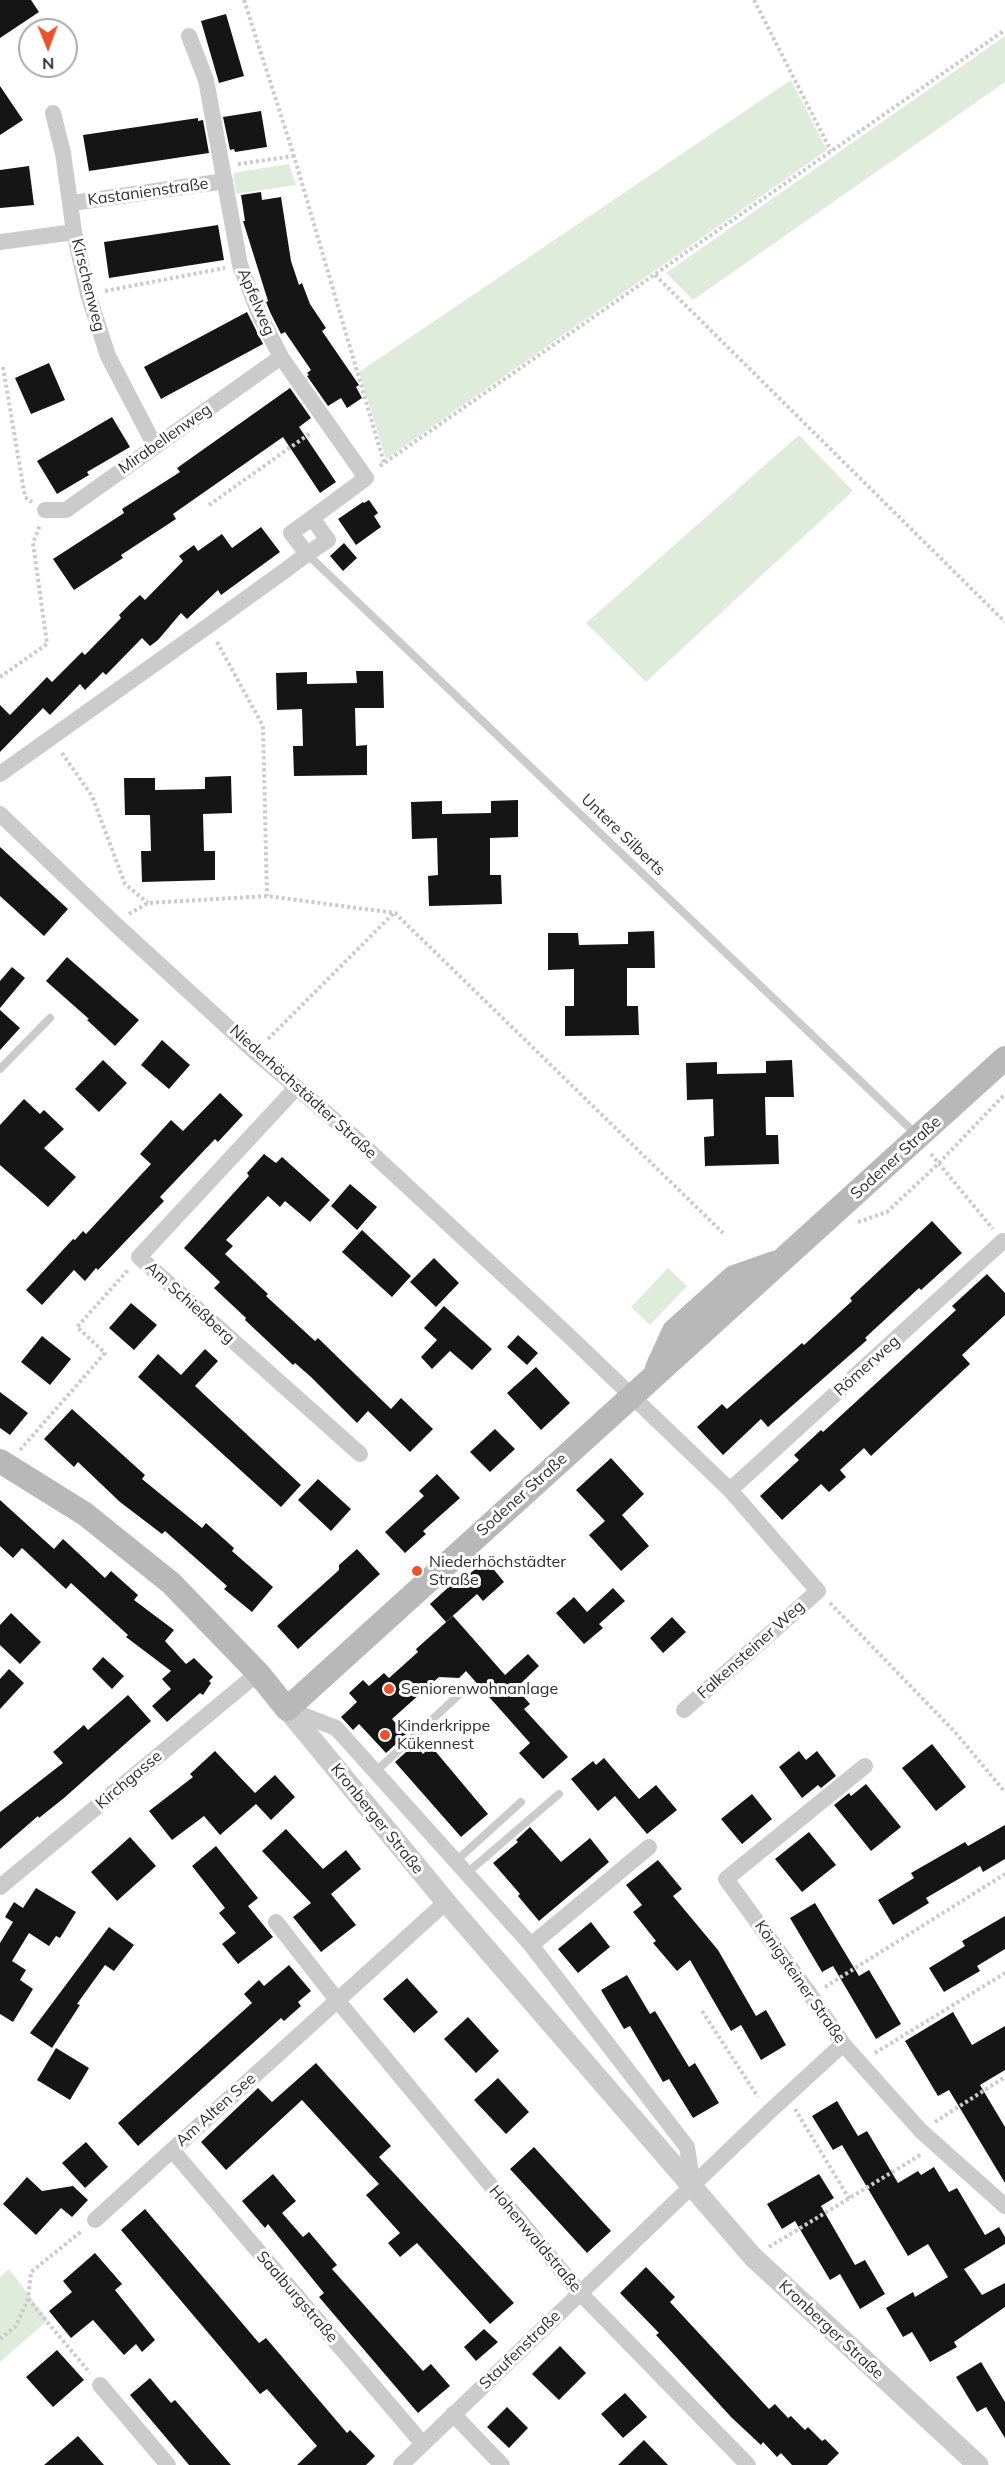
<!DOCTYPE html>
<meta charset="utf-8">
<style>
body{margin:0}
#map{position:relative;width:1005px;height:2465px;overflow:hidden;background:#fff;font-family:Mulish,sans-serif}
canvas{display:block}
.north{position:absolute;left:18px;top:18px;width:60px;height:60px;box-sizing:border-box;background:#fff;border:2px solid #ababab;border-radius:50%;rotate:179deg;font-size:16px;font-weight:700;line-height:24px;text-align:center;color:#2e2e2e}
.north::after{content:'';display:block;margin:auto;width:21px;height:27px;background:#e9532b;clip-path:polygon(50% 0,100% 100%,50% 72%,0 100%)}
</style>
<div id="map">
<canvas width="1005" height="2465"></canvas>
<div class="north">N</div>
</div>
<script>
const ctx = document.querySelector('canvas').getContext('2d');
ctx.lineJoin = 'round';
function fillPath(path, color) { ctx.fillStyle = color; ctx.fill(path, 'evenodd'); }
const shape = rows => new Path2D(rows.map(r => 'M' + r).join(''));
function stroke(path, color, width, dash) { ctx.strokeStyle = color; ctx.lineWidth = width; ctx.lineCap = dash ? 'butt' : 'round'; ctx.setLineDash(dash || []); ctx.stroke(path); }
function drawText(font, color, halo, rows, align = 'center') {
  ctx.font = font + ' Mulish,sans-serif'; ctx.lineWidth = 6; ctx.setLineDash([]); ctx.textBaseline = 'middle'; ctx.strokeStyle = halo; ctx.fillStyle = color; for (const [text, x, y, turn = 0] of rows) {
    ctx.save(); ctx.translate(x, y); ctx.rotate((+turn || 0) * Math.PI / 180); ctx.textAlign = isNaN(turn) ? turn : align; if (halo) ctx.strokeText(text, 0, 0); ctx.fillText(text, 0, 0); ctx.restore();
  }
}
const green = shape([
 [1005,36,1005,82,693,300,666,273],
 [791,80,827,150,386,459,359,372],
 [289,164,296,185,236,194,233,173],
 [799,435,853,491,646,682,586,623],
 [668,1268,687,1286,650,1325,631,1307],
 [9,2269,48,2320,0,2362,0,2277]
]);
const building = shape([
 [0,0,31,0,39,12,0,38],
 [226,14,244,76,219,83,201,21],
 [0,86,23,120,0,135],
 [261,111,267,147,235,152,234,149,230,150,223,117],
 [198,118,198,121,203,120,209,153,89,171,83,135],
 [29,166,34,205,0,208,0,170],
 [261,192,262,200,281,197,291,261,299,285,302,283,310,304,326,328,322,331,359,385,356,387,362,398,347,408,341,398,328,406,307,376,309,375,307,373,311,370,285,332,281,334,270,312,266,302,268,301,243,221,245,221,241,195],
 [218,225,224,260,109,278,104,242],
 [247,312,263,344,161,399,144,367],
 [49,363,65,400,31,414,15,378],
 [290,388,311,418,299,427,336,482,320,493,283,437,173,514,176,519,121,555,123,558,74,590,53,559,124,513,122,509,180,472,177,468],
 [112,417,130,447,87,472,89,475,57,494,37,461],
 [369,500,378,513,374,516,381,527,356,545,338,519,363,502,364,503],
 [261,527,280,552,221,595,218,590,187,619,181,613,158,640,150,646,142,638,106,675,103,672,85,690,80,684,50,715,43,708,0,752,0,705,10,715,47,677,52,682,82,652,85,655,121,618,119,615,131,603,140,595,145,600,183,561,179,556,194,545,198,551,222,534,232,548],
 [344,543,357,558,343,571,330,556],
 [356,671,383,671,384,708,355,708,356,746,367,745,367,775,294,776,293,746,303,746,302,709,277,710,276,673,307,672,307,684,357,683],
 [231,776,232,813,203,814,204,851,215,851,215,880,142,882,141,851,151,851,150,815,125,815,124,778,155,778,155,790,205,789,205,777],
 [518,800,518,837,490,838,490,875,501,875,502,904,429,906,428,876,438,875,437,838,412,839,411,802,442,801,442,814,491,813,491,801],
 [0,847,68,909,44,936,0,896],
 [654,931,655,968,627,968,627,1006,638,1006,639,1035,565,1036,565,1006,574,1006,574,969,548,970,548,933,578,933,579,945,628,944,628,932],
 [67,957,139,1020,115,1046,87,1020,89,1019,46,981],
 [12,967,25,978,0,1008,0,981],
 [0,1010,20,1028,0,1050],
 [162,1040,190,1065,169,1089,141,1065],
 [103,1060,127,1083,99,1112,75,1089],
 [792,1060,794,1097,765,1097,766,1135,778,1135,779,1164,705,1166,704,1137,714,1136,713,1099,687,1100,686,1063,717,1062,717,1074,766,1073,766,1061],
 [220,1093,243,1115,218,1142,215,1139,160,1197,164,1201,98,1270,96,1268,85,1281,74,1270,42,1305,26,1290,73,1239,75,1240,83,1231,86,1234,151,1164,140,1154,171,1120,183,1131],
 [24,1099,40,1114,44,1110,64,1129,44,1148,76,1177,48,1207,0,1165,0,1125],
 [264,1154,276,1163,282,1157,330,1200,310,1222,285,1201,280,1207,268,1196,226,1240,233,1246,225,1254,268,1294,266,1296,315,1341,318,1338,391,1409,401,1398,433,1429,410,1452,368,1411,357,1423,311,1377,295,1363,293,1365,245,1320,246,1318,214,1288,220,1282,184,1248,249,1176,247,1173],
 [350,1184,377,1207,357,1230,331,1206],
 [932,1221,962,1253,921,1290,919,1288,865,1338,867,1340,768,1427,761,1419,723,1455,697,1427,722,1404,727,1409,802,1343,804,1345,852,1301,850,1298],
 [362,1230,411,1276,392,1297,342,1252],
 [434,1258,459,1283,436,1307,410,1282],
 [987,1274,1005,1293,1005,1315,962,1355,970,1364,871,1456,864,1448,840,1470,846,1477,829,1492,821,1484,782,1520,760,1496,799,1460,794,1455,821,1430,823,1432,956,1310,952,1306],
 [131,1303,157,1325,134,1350,109,1328],
 [444,1306,492,1349,472,1370,450,1351,432,1369,421,1357,437,1340,424,1328],
 [518,1335,538,1353,527,1365,507,1347],
 [42,1336,71,1359,50,1385,21,1362],
 [205,1349,218,1361,195,1386,301,1485,281,1507,138,1377,158,1354,181,1375],
 [536,1367,570,1403,541,1430,507,1393],
 [0,1392,28,1413,10,1435,0,1428],
 [72,1409,145,1475,142,1479,202,1528,206,1523,234,1548,232,1551,273,1587,252,1612,224,1589,227,1586,165,1531,162,1534,120,1502,78,1462,74,1467,44,1439],
 [495,1429,515,1449,490,1472,470,1452],
 [611,1458,644,1494,622,1515,649,1546,621,1571,589,1535,605,1521,576,1490],
 [437,1474,460,1498,423,1531,426,1534,405,1553,385,1532,424,1496,419,1491],
 [318,1479,351,1509,331,1531,298,1500],
 [0,1500,54,1549,63,1539,105,1578,111,1571,138,1595,134,1600,174,1630,165,1641,186,1664,194,1658,213,1677,209,1681,211,1683,203,1695,200,1693,167,1722,152,1706,171,1689,162,1679,171,1671,126,1637,128,1635,71,1583,66,1589,22,1548,13,1558,0,1546],
 [357,1549,380,1574,298,1649,277,1626,339,1570,339,1565],
 [486,1560,504,1582,483,1601,477,1594,446,1622,430,1604,452,1584,454,1587],
 [613,1588,625,1601,599,1624,603,1628,584,1644,556,1613,574,1597,587,1612],
 [11,1613,41,1642,20,1664,0,1645,0,1625],
 [453,1616,505,1675,528,1654,539,1666,516,1688,530,1704,524,1709,568,1757,543,1779,519,1753,530,1743,466,1671,459,1678,439,1677,392,1719,406,1735,386,1753,359,1724,353,1730,341,1717,357,1702,349,1693,363,1680,369,1686,384,1673,389,1678,418,1652,416,1649],
 [672,1617,686,1632,663,1653,650,1638],
 [103,1657,124,1676,112,1689,92,1669],
 [9,1669,24,1683,0,1709,0,1679],
 [128,1695,151,1721,64,1798,39,1818,38,1816,0,1849,0,1812,63,1763,53,1752,84,1725,88,1730],
 [415,1744,423,1754,431,1746,488,1814,461,1837,395,1762],
 [932,1744,966,1787,936,1811,902,1768],
 [215,1751,255,1793,275,1775,295,1797,271,1820,256,1804,220,1835,204,1816,172,1840,149,1811,193,1777,190,1774],
 [799,1751,806,1760,817,1751,836,1776,821,1788,818,1785,802,1798,779,1767],
 [604,1758,639,1799,656,1785,677,1810,647,1834,615,1796,598,1811,571,1779,593,1761,596,1765],
 [866,1784,901,1827,871,1851,834,1805,849,1793,851,1796],
 [752,1794,772,1819,742,1844,721,1819],
 [1005,1825,1005,1859,983,1872,980,1866,962,1877,926,1898,929,1903,893,1925,878,1900,914,1878,911,1873,965,1842,968,1846],
 [530,1827,561,1862,590,1838,609,1862,539,1921,518,1896,520,1894,493,1863,518,1842,516,1840],
 [286,1829,323,1869,346,1850,361,1869,331,1894,356,1925,321,1952,293,1917,311,1903,262,1851],
 [809,1832,836,1865,802,1892,775,1859],
 [130,1837,156,1866,117,1901,91,1872],
 [216,1846,258,1898,248,1906,273,1937,238,1964,222,1944,236,1933,219,1913,225,1908,192,1866],
 [658,1860,682,1889,673,1896,718,1950,756,2016,766,2010,786,2045,761,2060,741,2025,731,2031,690,1960,677,1971,653,1943,656,1941,633,1912,642,1905,626,1885],
 [36,1888,76,1912,60,1938,56,1936,49,1946,29,1933,12,1961,26,1970,20,1980,33,1989,13,2022,0,2014,0,1943,13,1922,5,1917,14,1902,23,1908],
 [815,1903,859,1976,869,1970,901,2024,876,2039,833,1966,822,1972,790,1918],
 [1005,1916,1005,1949,977,1966,980,1971,944,1992,929,1968,965,1946,962,1941],
 [591,1922,610,1947,578,1973,558,1949],
 [109,1927,134,1945,114,1971,105,1965,77,2004,80,2005,52,2048,30,2033],
 [289,1965,311,1991,298,2002,301,2006,284,2021,281,2018,138,2146,118,2123,252,2003,244,1994,259,1980,264,1986],
 [627,1975,650,2014,655,2011,689,2067,695,2063,719,2103,693,2118,669,2079,663,2082,630,2026,624,2029,601,1990],
 [407,1978,438,2012,414,2033,383,1999],
 [953,2012,972,2045,1005,2026,1005,2070,980,2085,1005,2127,1005,2183,949,2090,938,2096,905,2041],
 [468,2017,499,2051,476,2073,444,2039],
 [56,2048,89,2068,70,2100,37,2080],
 [316,2063,391,2146,379,2157,514,2303,490,2324,417,2243,400,2257,388,2243,400,2233,366,2195,379,2184,302,2100,226,2170,201,2142,258,2088,272,2102],
 [498,2078,529,2112,506,2134,474,2100],
 [837,2101,858,2136,867,2131,898,2183,918,2171,921,2175,934,2167,949,2192,957,2188,985,2235,999,2227,1005,2237,1005,2244,964,2269,982,2295,1005,2283,1005,2307,954,2342,957,2347,930,2362,912,2332,903,2337,886,2308,913,2292,915,2297,948,2277,928,2244,908,2256,842,2145,833,2150,812,2116],
 [86,2142,108,2167,85,2188,62,2163],
 [534,2147,611,2231,587,2253,510,2169],
 [273,2174,296,2201,282,2213,303,2237,309,2232,337,2265,332,2269,423,2371,431,2364,450,2386,418,2413,319,2297,324,2293,268,2224,265,2228,242,2201],
 [819,2174,834,2198,821,2206,855,2265,865,2260,885,2294,860,2309,840,2274,830,2280,795,2221,782,2229,767,2204],
 [27,2177,42,2191,73,2186,88,2200,72,2217,61,2208,36,2235,3,2204],
 [145,2209,259,2343,266,2338,347,2433,350,2430,375,2456,366,2465,297,2465,317,2446,267,2389,260,2394,121,2230],
 [95,2253,122,2284,115,2290,155,2340,142,2352,136,2344,124,2355,93,2320,71,2338,49,2311,72,2292,63,2281],
 [646,2267,675,2297,670,2302,769,2409,775,2404,788,2418,791,2416,805,2430,808,2427,822,2441,825,2439,839,2453,827,2465,792,2465,781,2453,777,2457,763,2442,761,2445,731,2417,656,2335,659,2333,620,2293],
 [484,2329,498,2342,476,2361,464,2347],
 [560,2346,586,2373,559,2400,532,2374],
 [57,2350,84,2380,53,2407,26,2377],
 [981,2362,1005,2402,1005,2438,986,2407,977,2412,956,2377],
 [150,2378,171,2403,175,2400,231,2465,189,2465,130,2395],
 [625,2393,647,2417,623,2438,601,2414],
 [507,2407,528,2428,509,2448,487,2427],
 [78,2436,104,2465,44,2465],
 [644,2440,668,2465,618,2465]
]);
const path = shape([
 [244,0,294,156,384,463],
 [754,0,831,151],
 [238,164,294,156],
 [655,275,1005,622],
 [105,291,225,268],
 [3,367,25,497,32,502],
 [380,466,1005,30],
 [209,505,312,432],
 [217,642,263,726,267,896],
 [0,677,47,644,33,543,40,525],
 [62,753,92,796,125,884,148,903],
 [129,914,148,903,267,896,395,913,723,1233],
 [268,1039,394,913],
 [931,1154,993,1229],
 [858,1222,887,1212,938,1164,1005,1094],
 [20,1450,105,1353,77,1327,129,1269],
 [830,1603,955,1732,1005,1792],
 [825,1987,1005,1874],
 [702,2011,758,2097],
 [875,2053,1005,1973],
 [795,2109,850,2200],
 [935,2122,1005,2077],
 [769,2247,922,2154],
 [28,2299,90,2373],
 [0,2339,16,2326,28,2299,31,2272,83,2230]
]);
const service = shape([
 [307,554,918,1136],
 [0,1069,50,1018],
 [375,1772,463,1691],
 [456,1861,521,1802],
 [467,1873,559,1794]
]);
const minor = shape([
 [189,36,206,80,240,265,260,316,281,357,366,478,312,518],
 [53,113,63,153,74,232,88,294,108,356,155,446],
 [72,203,225,181],
 [0,242,74,232],
 [45,510,66,510,281,357],
 [0,774,208,626,287,569,307,554,328,540,312,518,291,533,307,554],
 [0,814,114,923,255,1052,352,1135,567,1334,730,1490,818,1591,684,1710],
 [296,1088,139,1257,360,1454],
 [730,1490,1003,1241],
 [287,1709,336,1728,531,1945,687,2147,693,2187],
 [865,1766,726,1879,811,1996,843,2044,921,2131,1005,2206],
 [0,1887,258,1673],
 [276,1922,337,2000,580,2293,748,2465],
 [531,1945,649,1847],
 [172,2150,423,2444],
 [95,2220,446,1902],
 [100,2385,168,2465],
 [453,2414,502,2465],
 [401,2465,768,2113,843,2044]
]);
const tertiary = shape([
 [287,1709,446,1902,753,2257,978,2465]
]);
const secondary = shape([
 [657,1368,674,1331,734,1277,774,1263],
 [0,1461,85,1514,171,1583,258,1673,287,1709,1005,1058]
]);
const markers = [
 [417,1571,6,"#e9532b"],
 [389,1689,6,"#e9532b"],
 [385,1735,6,"#e9532b"]
];
const streetNames = [
 ["Kastanienstraße",148,192,-8],
 ["Kirschenweg",88,285,76],
 ["Apfelweg",256,302,67],
 ["Mirabellenweg",165,439,-35],
 ["Untere Silberts",623,835,44],
 ["Niederhöchstädter Straße",303,1092,42],
 ["Sodener Straße",896,1158,-42],
 ["Am Schießberg",190,1303,42],
 ["Römerweg",867,1366,-42],
 ["Sodener Straße",522,1495,-42],
 ["Falkensteiner Weg",751,1650,-42],
 ["Kirchgasse",129,1780,-40],
 ["Kronberger Straße",377,1819,51],
 ["Königsteiner Straße",800,1982,55],
 ["Am Alten See",216,2110,-42],
 ["Hohenwaldstraße",535,2239,50],
 ["Saalburgstraße",297,2297,49],
 ["Kronberger Straße",831,2330,43],
 ["Staufenstraße",520,2350,-44]
];
const poiNames = [
 ["Niederhöchstädter",429,1562],
 ["Straße",429,1580],
 ["Seniorenwohnanlage",401,1689],
 ["Kinderkrippe",397,1726],
 ["Kükennest",397,1744]
];
fillPath(green, '#dfecdb');
fillPath(building, '#151515');
stroke(path, '#cbcbcb', 4, [3, 3]);
stroke(service, '#cbcbcb', 8);
stroke(minor, '#cbcbcb', 16);
stroke(tertiary, '#cbcbcb', 21);
stroke(secondary, '#b8b8b8', 24);
for (const [x, y, r, color] of markers) { const dot = new Path2D(); dot.arc(x, y, r, 0, 2 * Math.PI); ctx.fillStyle = color; ctx.fill(dot); stroke(dot, '#fff', 2); }
drawText('16px', '#2e2e2e', '#fff', streetNames);
drawText('16px', '#2e2e2e', '#fff', poiNames, 'left');
</script>
